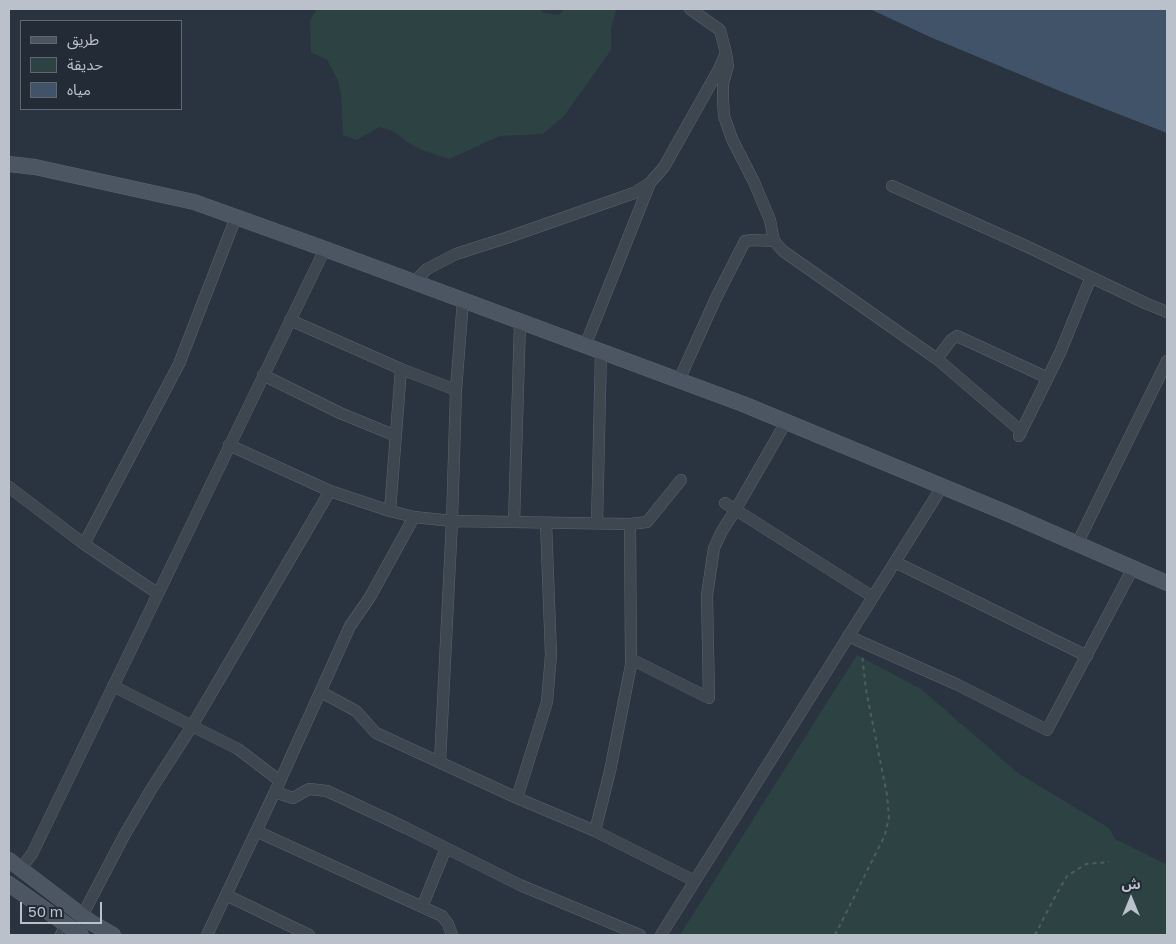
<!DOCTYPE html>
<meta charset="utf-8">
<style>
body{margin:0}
#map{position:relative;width:1176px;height:944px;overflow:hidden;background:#2a3440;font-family:"Golos Text","Noto Sans Arabic",sans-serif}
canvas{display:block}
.frame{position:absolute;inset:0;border:10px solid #bbc1ca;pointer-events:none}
.legend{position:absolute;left:20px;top:20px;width:162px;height:90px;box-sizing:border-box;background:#222b36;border:1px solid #5f6771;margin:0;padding:6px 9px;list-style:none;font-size:15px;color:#bbc1ca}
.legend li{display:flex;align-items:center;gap:10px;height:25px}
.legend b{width:25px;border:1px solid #5f6771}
.north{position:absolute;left:1106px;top:874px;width:50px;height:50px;-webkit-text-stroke:4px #222b36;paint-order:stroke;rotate:0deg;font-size:14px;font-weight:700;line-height:20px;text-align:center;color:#bbc1ca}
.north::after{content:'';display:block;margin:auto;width:18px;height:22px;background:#bbc1ca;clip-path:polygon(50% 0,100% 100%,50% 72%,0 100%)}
.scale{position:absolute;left:20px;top:902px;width:82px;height:22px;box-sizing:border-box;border:2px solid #bbc1ca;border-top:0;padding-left:6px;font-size:15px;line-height:18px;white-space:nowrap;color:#bbc1ca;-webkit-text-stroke:4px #222b36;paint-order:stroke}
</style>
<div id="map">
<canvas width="1176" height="944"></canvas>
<div class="frame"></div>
<ul class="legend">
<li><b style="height:6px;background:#4c5663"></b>طريق</li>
<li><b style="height:14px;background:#2d4242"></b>حديقة</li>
<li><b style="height:14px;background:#415368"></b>مياه</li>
</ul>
<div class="north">ش</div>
<div class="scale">50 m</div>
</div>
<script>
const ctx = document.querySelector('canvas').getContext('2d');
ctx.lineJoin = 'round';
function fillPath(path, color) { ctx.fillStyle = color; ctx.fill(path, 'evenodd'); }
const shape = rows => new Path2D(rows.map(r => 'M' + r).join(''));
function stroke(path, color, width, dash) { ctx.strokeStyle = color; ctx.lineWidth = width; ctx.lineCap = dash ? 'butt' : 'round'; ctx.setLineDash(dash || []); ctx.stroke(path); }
const green = shape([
 [317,9,539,9,544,13,559,15,564,9,616,9,611,29,611,50,564,116,543,134,500,136,449,159,422,150,407,142,393,131,380,127,356,140,343,135,341,95,338,80,327,60,311,52,310,21],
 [857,655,921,689,1018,773,1109,828,1115,839,1167,865,1167,935,680,935]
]);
const water = shape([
 [870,9,1167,9,1167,133,1067,94,930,37]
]);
const path = shape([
 [835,935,885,835,889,817,887,795,866,690,862,654],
 [1035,935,1057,893,1067,876,1086,864,1109,862]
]);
const lane = shape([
 [58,935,64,923]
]);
const street = shape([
 [726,53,728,66,723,83,723,100,724,116,732,139,754,182,770,220,774,241,783,251,937,359,951,340,957,336,1048,378],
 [892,186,1028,247,1145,303,1167,312],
 [414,282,427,269,456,254,506,238,634,193,650,183,664,167,719,69,726,53,720,30,690,9],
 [290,320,401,369,456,390],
 [585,346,650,183],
 [937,359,1021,431],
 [263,375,340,413,396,436],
 [679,380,716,298,745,241,752,240,774,241],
 [1019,436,1060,353,1091,277],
 [229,445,330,491,390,511,414,517,452,521,630,524,647,522,681,480],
 [9,487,84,544,157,593],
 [725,503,873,597],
 [390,511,401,369],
 [514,522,520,322],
 [597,523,601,351],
 [84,544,179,364,236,217],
 [1077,544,1167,361],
 [895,562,1087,656],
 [848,636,958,685,1047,730,1133,568],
 [631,659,709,698,707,595,714,548,722,531,736,509,786,422],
 [321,692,356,711,376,733,517,798,595,831,695,881],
 [440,762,452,521,456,390,463,300],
 [280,781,238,749,192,726,330,491],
 [275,792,293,798,309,789,327,791,406,828,520,885,640,935],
 [517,798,547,702,551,655,546,523],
 [256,831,442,916,448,924,452,935],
 [595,831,610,771,631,665,630,524],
 [20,869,32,854,325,249],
 [226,895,309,935],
 [422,907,446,848],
 [82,916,125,834,152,788,192,726,113,686],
 [207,935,280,781,350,626,370,597,414,517],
 [661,935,942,487]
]);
const secondary = shape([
 [9,164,35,167,194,202,325,249,743,404,1009,514,1167,583],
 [9,860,92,923,113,935],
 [9,884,81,935]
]);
fillPath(green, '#2d4242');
fillPath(water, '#415368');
stroke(lane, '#5c646e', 7);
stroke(street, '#5c646e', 12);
stroke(secondary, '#5c646e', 16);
stroke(path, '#4c5f60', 2, [4, 4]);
stroke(lane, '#3e4650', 5.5);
stroke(street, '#3e4650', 11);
stroke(secondary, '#4c5663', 15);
</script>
